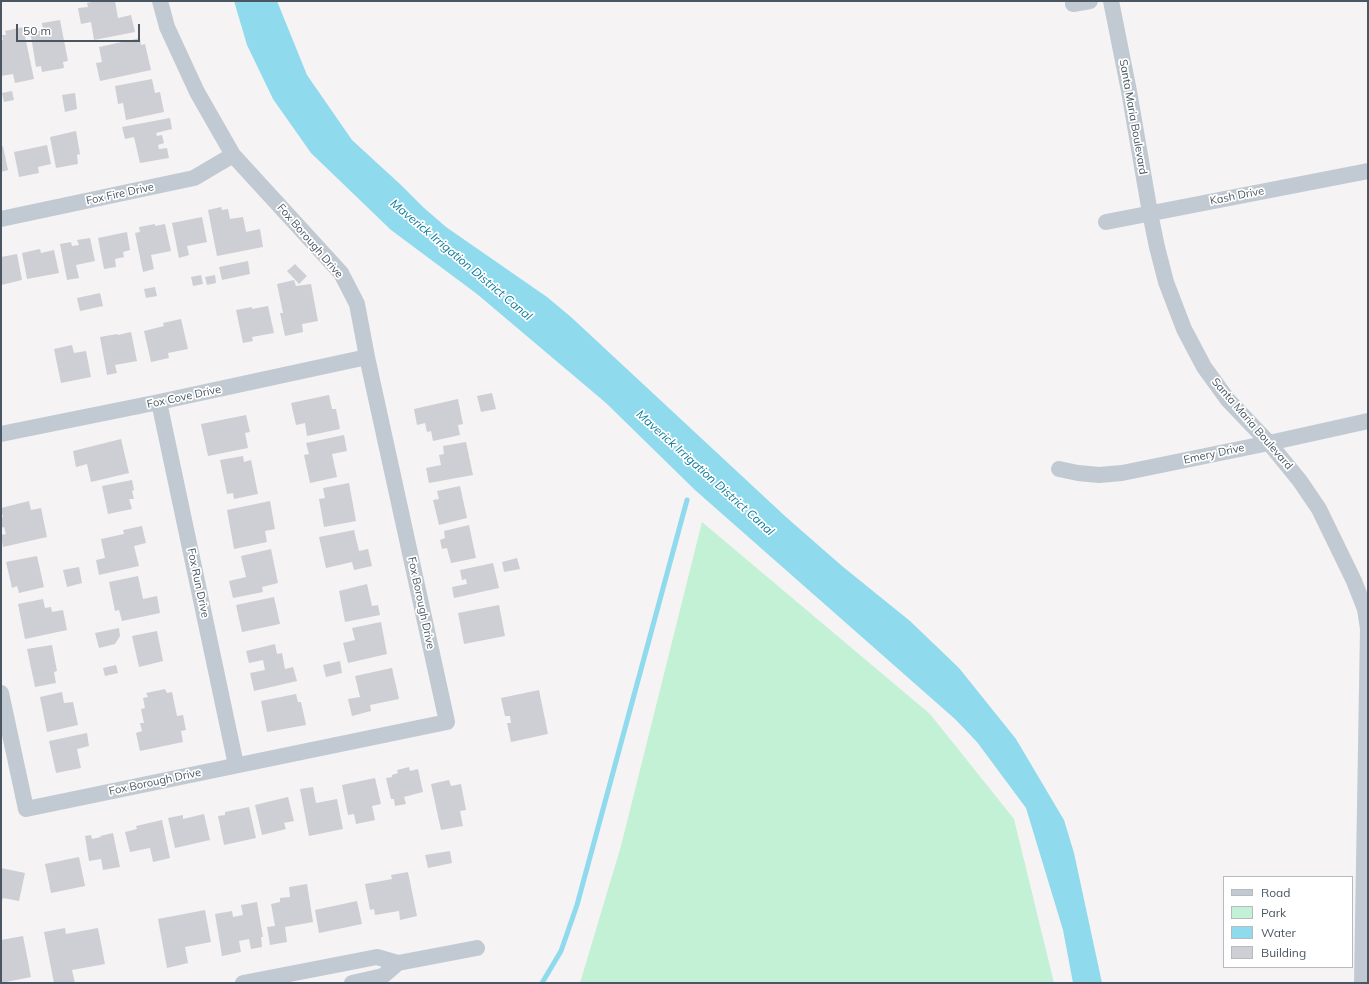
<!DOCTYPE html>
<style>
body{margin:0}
#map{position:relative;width:1369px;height:984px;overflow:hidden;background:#f5f3f3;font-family:Mulish,sans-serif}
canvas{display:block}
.frame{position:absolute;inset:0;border:2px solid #4a5661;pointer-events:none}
.legend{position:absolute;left:1223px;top:876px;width:130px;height:92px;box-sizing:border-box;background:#fff;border:1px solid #b7bbc0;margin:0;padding:5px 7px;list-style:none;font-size:12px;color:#4a5661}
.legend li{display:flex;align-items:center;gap:8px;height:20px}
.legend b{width:20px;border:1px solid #b7bbc0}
.scale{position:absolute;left:16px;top:24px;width:124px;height:18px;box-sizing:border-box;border:2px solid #4a5661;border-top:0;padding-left:5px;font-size:12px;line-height:14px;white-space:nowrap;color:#4a5661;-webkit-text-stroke:3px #fff;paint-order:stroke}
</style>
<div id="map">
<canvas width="1369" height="984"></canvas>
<div class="frame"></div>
<ul class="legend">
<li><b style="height:5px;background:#c1cad2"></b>Road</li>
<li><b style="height:11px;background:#c3f1d5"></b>Park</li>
<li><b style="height:11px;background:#90daee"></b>Water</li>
<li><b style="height:11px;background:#cdcfd5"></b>Building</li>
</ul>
<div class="scale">50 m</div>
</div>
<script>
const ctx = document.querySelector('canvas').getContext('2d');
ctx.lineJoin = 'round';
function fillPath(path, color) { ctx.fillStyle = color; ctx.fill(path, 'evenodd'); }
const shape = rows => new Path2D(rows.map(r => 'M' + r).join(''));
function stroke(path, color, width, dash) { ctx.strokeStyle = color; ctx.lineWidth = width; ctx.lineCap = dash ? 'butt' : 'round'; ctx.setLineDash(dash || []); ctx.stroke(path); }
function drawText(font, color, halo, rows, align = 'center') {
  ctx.font = font + ' Mulish,sans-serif'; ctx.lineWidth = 3.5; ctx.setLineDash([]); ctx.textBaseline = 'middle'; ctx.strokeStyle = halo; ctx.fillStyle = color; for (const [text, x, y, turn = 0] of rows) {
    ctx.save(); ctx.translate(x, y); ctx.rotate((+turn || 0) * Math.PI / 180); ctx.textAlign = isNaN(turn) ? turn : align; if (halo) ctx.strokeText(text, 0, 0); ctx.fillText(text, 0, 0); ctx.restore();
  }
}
const green = shape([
 [702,522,930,714,1014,819,1054,983,580,983,621,846]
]);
const water = shape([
 [234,1,277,1,307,75,352,140,401,185,423,207,446,227,547,297,571,317,786,517,842,566,910,621,959,668,1016,739,1064,820,1074,853,1102,983,1073,983,1063,930,1026,808,977,742,955,719,695,490,606,403,477,294,391,230,311,153,273,99,247,45]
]);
const stream = shape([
 [542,983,561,951,577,905,687,500]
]);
const building = shape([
 [95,1,115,1,118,18,131,15,135,32,94,40,91,22,81,24,78,8,88,7,87,3],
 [60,20,68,61,63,62,64,68,42,72,41,66,36,67,31,36,39,34,38,31,43,31,42,23],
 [23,27,34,79,15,83,13,74,1,76,1,40,3,40,2,35,6,35,5,31],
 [140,38,141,45,145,44,151,70,100,81,96,63,102,62,99,47],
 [152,79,155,93,160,92,164,112,126,120,123,103,118,104,115,86],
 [12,91,14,100,4,102,2,93],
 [75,93,77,109,65,112,62,95],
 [170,118,172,129,156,133,157,136,162,135,164,143,158,145,159,149,167,148,169,158,140,163,134,137,125,139,122,127],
 [76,131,80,154,77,155,78,164,56,168,50,137],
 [47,145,51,164,38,167,39,173,19,177,14,152],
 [3,146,8,170,1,172,1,147],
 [221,207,222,210,228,209,230,219,243,217,246,232,260,229,263,247,217,256,208,210],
 [202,217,207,242,187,246,189,255,179,258,172,223],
 [155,224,155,226,165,224,171,251,151,255,154,269,143,272,135,233,140,232,139,227],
 [127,232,130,250,123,252,124,257,115,259,116,267,104,269,98,238],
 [90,238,95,261,76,265,79,278,67,280,60,244,71,242,72,246,79,245,77,240],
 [40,249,41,253,54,250,59,273,27,279,22,253],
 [17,254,22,280,1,285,1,257],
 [248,261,250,274,222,280,219,267],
 [295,264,307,276,299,284,287,271],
 [201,275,203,284,193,286,191,277],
 [215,275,216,283,207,285,205,277],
 [294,280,296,286,311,284,318,321,302,324,303,332,285,336,280,313,283,313,277,284],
 [155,287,157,296,146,298,144,289],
 [100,293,103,306,80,311,77,298],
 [268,306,274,333,252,337,253,341,243,343,236,310,252,307,252,309],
 [181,319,188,349,168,353,169,358,151,362,144,331,164,326,163,323],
 [131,332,137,361,115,365,117,373,107,375,100,337,117,334,118,335],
 [72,345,74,353,86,351,91,377,61,383,54,349],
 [492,393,496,409,481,412,477,396],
 [329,395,332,409,336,409,340,429,307,436,305,423,296,425,291,403],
 [458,399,463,424,458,425,460,435,433,441,431,431,427,432,425,423,417,425,414,409],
 [246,415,250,432,245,433,248,448,208,456,201,424],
 [344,435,347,451,332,454,337,477,310,483,304,455,309,454,306,443],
 [121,439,129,473,91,482,87,464,76,467,73,451],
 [466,442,473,475,429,483,426,468,441,465,439,455,444,454,443,446],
 [243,456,244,462,251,460,258,494,234,499,233,493,227,494,220,460],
 [132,480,134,490,132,491,134,499,129,499,132,509,108,514,102,486],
 [349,483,356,521,324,527,319,499,325,498,323,488],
 [460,486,467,518,439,525,433,500,439,499,437,491],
 [29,501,31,510,41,508,47,537,3,547,1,535,6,534,4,527,1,528,1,517,3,517,1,508],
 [270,501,275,529,265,531,267,542,234,549,227,510],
 [469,525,476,558,451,563,447,548,442,549,440,540,445,538,444,531],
 [142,526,146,543,134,546,139,566,99,575,96,560,105,558,101,539,124,534,123,530],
 [354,530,359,551,368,549,372,566,354,570,352,562,326,568,319,537],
 [271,549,278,583,262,587,263,592,233,598,229,581,246,577,241,556],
 [37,556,44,587,19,593,17,586,12,588,6,562],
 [517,558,520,569,504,572,502,562],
 [493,563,499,588,454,598,452,587,467,584,466,579,462,580,460,570],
 [79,567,82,583,67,587,63,570],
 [138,576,143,599,157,596,160,613,122,621,119,610,115,611,109,582],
 [367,584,372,606,378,605,380,615,345,622,339,591],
 [274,597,280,624,242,632,236,605],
 [43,599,45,608,51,607,52,612,63,610,67,630,25,639,18,604],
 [499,605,505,636,464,644,458,613],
 [381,622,387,654,348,663,343,643,355,640,352,628],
 [119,628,120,636,115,644,99,648,95,633],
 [157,631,163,661,139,667,132,636],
 [275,644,277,654,282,653,285,669,293,667,297,681,254,691,250,673,265,670,263,660,249,663,246,651],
 [52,645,57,671,54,672,56,683,35,687,27,649],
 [340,661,342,673,326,677,323,665],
 [116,665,118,673,105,676,103,668],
 [392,668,399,699,370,705,371,711,352,716,348,699,360,697,355,676],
 [165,689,167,693,172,692,177,716,183,715,186,730,181,731,183,742,140,751,136,733,142,731,140,723,144,723,141,709,145,708,143,698,148,697,146,693],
 [539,690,548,734,511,742,507,723,511,723,510,716,505,716,501,698],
 [62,692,64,703,73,702,78,725,47,732,40,697],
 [296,694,298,702,301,702,306,725,267,732,261,701],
 [87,733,89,746,77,749,81,768,56,773,49,741],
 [409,767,410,771,418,769,423,792,404,797,406,804,395,806,394,799,391,799,386,778,392,777,392,775,398,773,397,770],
 [375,778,381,804,372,806,375,820,356,824,354,814,348,815,342,785],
 [449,780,451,786,461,784,466,810,460,811,463,826,441,830,431,784],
 [313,787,316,803,337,799,343,829,309,836,300,789],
 [288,797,294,821,284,823,286,829,262,835,255,805],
 [249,807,256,838,224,845,218,816,225,815,225,812],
 [204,814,210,840,175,848,168,818,183,815,183,819],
 [162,820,170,858,153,862,150,848,130,852,125,832,137,829,136,826],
 [113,833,120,867,103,870,101,859,89,861,85,836,91,835,92,839,101,837,100,836],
 [450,851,452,863,428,868,425,855],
 [79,857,85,886,51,893,45,864],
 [1,868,25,873,19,901,3,898,1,905],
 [408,872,417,916,400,920,399,911,375,915,374,909,370,910,365,884,392,879,391,875],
 [307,884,313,922,285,927,287,942,270,945,267,927,275,926,271,904,280,902,280,898,290,897,289,887],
 [357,901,362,924,319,933,315,910],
 [257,902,263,937,261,937,262,947,251,949,249,939,239,941,241,952,222,956,215,914,232,911,233,917,243,915,241,905],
 [205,910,211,942,185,947,188,963,167,968,158,919],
 [65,928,66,934,98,928,105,964,72,970,75,983,54,983,44,932],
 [23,936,31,977,1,983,1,940]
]);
const minor = shape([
 [1111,1,1129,91,1150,213,1157,247,1166,282,1184,329,1204,367,1228,400,1269,443,1300,481,1319,509,1354,581,1365,609,1368,629,1362,983],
 [1073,4,1090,1],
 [1,219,194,178,233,155],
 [1106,222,1368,171],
 [159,402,236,765],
 [1,434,159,402,367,357],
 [1059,469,1078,473,1099,475,1122,473,1269,443,1368,421],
 [1,693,26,809,447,722,367,357,357,304,341,273,233,155,197,92,167,27,160,1],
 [243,983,377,957,398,963,477,948],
 [352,983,383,976,398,963]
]);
const streetNames = [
 ["Santa Maria Boulevard",1133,117,80],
 ["Fox Fire Drive",120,194,-12],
 ["Kash Drive",1237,196,-11],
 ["Fox Borough Drive",310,241,49],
 ["Fox Cove Drive",184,397,-12],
 ["Santa Maria Boulevard",1252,424,49],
 ["Emery Drive",1214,454,-12],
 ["Fox Run Drive",198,583,78],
 ["Fox Borough Drive",421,603,78],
 ["Fox Borough Drive",155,782,-12]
];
const waterNames = [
 ["Maverick Irrigation District Canal",461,260,40],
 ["Maverick Irrigation District Canal",705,473,42]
];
fillPath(green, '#c3f1d5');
fillPath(water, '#90daee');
stroke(stream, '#90daee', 5);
fillPath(building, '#cdcfd5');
stroke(minor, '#c1cad2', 16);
drawText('11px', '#4a5661', '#fff', streetNames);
drawText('italic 12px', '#0c7c9b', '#fff', waterNames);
</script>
